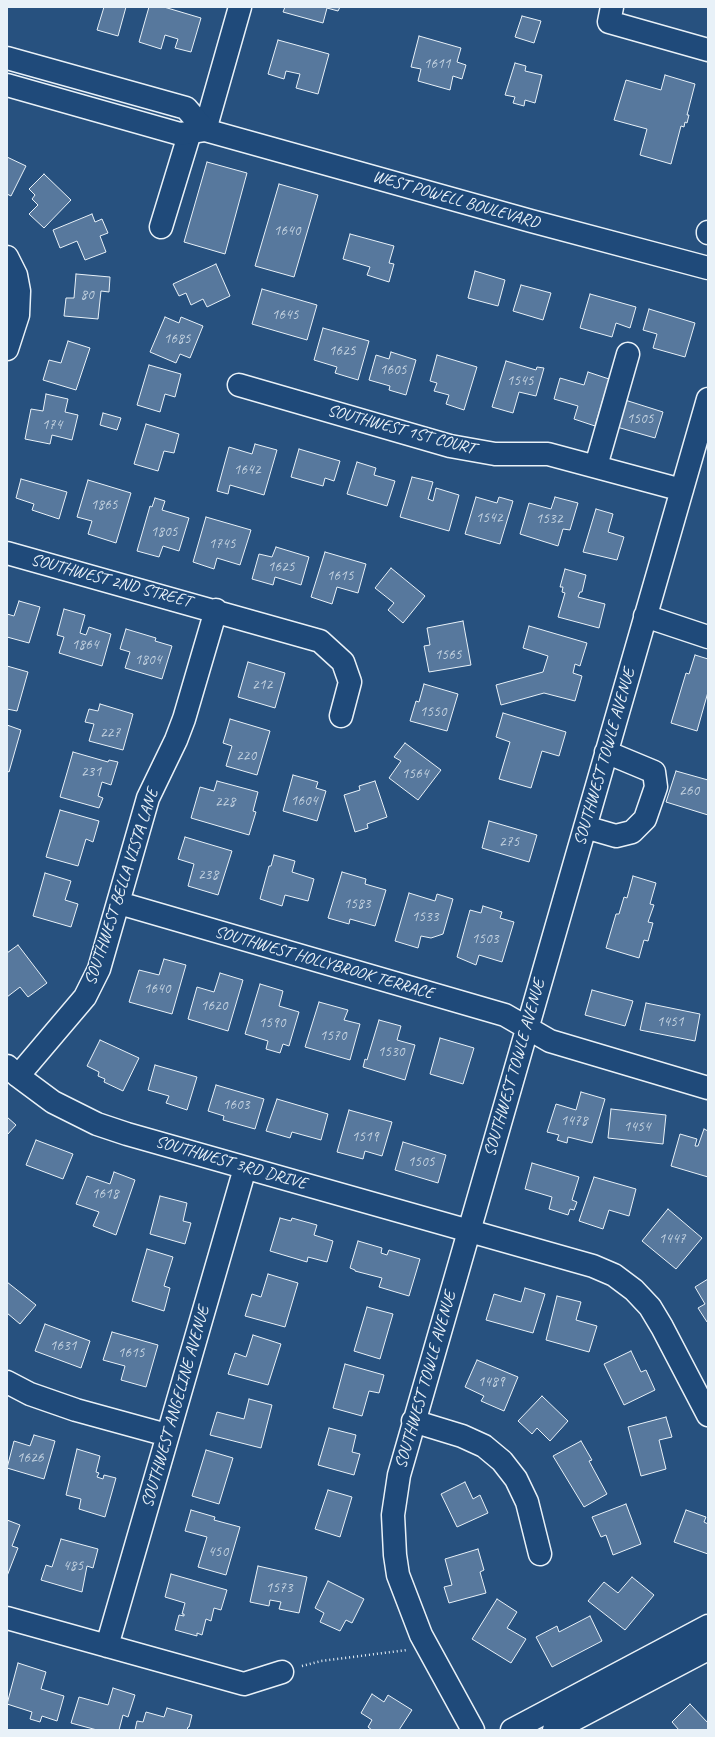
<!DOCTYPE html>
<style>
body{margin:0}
#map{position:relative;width:715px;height:1737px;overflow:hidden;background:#27517f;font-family:Caveat,sans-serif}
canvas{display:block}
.frame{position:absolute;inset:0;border:8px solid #e8f1f8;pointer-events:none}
</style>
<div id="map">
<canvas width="715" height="1737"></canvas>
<div class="frame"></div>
</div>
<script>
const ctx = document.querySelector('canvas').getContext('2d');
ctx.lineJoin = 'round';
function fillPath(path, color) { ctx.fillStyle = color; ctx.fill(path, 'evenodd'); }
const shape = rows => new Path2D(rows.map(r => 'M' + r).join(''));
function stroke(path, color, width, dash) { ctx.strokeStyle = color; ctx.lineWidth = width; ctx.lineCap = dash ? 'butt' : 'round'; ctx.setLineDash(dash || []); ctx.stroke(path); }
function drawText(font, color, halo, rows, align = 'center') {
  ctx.font = font + ' Caveat,sans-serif'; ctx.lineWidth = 3; ctx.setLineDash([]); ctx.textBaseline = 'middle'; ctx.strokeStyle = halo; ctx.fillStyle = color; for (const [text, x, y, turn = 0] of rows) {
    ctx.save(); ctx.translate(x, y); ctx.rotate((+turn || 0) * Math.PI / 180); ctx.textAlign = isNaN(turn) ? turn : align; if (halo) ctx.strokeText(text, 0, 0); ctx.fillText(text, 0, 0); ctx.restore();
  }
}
const building = shape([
 [104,7,126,7,118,36,97,30,104,7],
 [149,7,164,7,201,18,191,52,175,48,178,39,165,35,161,49,139,42,149,7],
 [285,7,340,7,338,11,327,8,323,23,283,12,285,7],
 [522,16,541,21,534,43,515,37,522,16],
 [419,36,461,48,457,62,466,65,462,79,453,76,450,90,418,81,421,69,411,67,419,36],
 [278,40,329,54,318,94,296,88,300,74,286,71,284,79,268,74,278,40],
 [515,63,526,66,525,71,542,75,535,103,525,100,524,106,513,103,515,97,505,95,515,63],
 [665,75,695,84,687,115,689,115,687,123,685,122,684,127,681,126,671,164,640,155,647,129,614,120,626,80,661,90,665,75],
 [7,157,26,166,11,196,7,194,7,157],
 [207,162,247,173,225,254,184,242,207,162],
 [44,174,71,200,44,228,29,214,38,205,32,199,35,195,29,189,44,174],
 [279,184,318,195,294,277,255,266,279,184],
 [92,214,95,222,102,219,108,233,100,236,106,252,85,260,77,241,60,248,53,230,92,214],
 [350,234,394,246,389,263,394,264,389,282,367,275,370,267,343,259,350,234],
 [216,264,230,296,207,307,203,299,191,305,186,293,179,296,173,284,216,264],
 [475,271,505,280,498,306,468,298,475,271],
 [76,274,110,277,109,292,101,291,98,319,64,316,66,298,74,298,76,274],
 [521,285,551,293,543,320,513,311,521,285],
 [262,289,317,305,307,340,252,324,262,289],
 [590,294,636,307,630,328,616,323,612,337,580,328,590,294],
 [649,309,695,323,685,357,653,348,657,334,643,330,649,309],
 [165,317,179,323,181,317,203,326,190,358,180,354,176,363,150,352,165,317],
 [323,328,369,341,358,380,335,373,337,367,314,360,323,328],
 [68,341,90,348,76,390,43,380,49,360,61,363,68,341],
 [391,352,416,360,406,395,389,390,390,386,369,380,376,355,389,359,391,352],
 [437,355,477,367,464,410,446,404,449,395,434,391,437,383,430,381,437,355],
 [506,361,536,370,537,367,544,368,536,396,519,392,513,413,492,407,506,361],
 [149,365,181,374,175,397,165,394,160,412,137,405,149,365],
 [588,372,609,379,595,426,574,419,578,406,554,399,560,378,584,385,588,372],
 [46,394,68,399,65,412,78,415,72,440,52,435,50,444,25,439,31,409,43,411,46,394],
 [625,400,663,412,655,438,617,427,625,400],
 [103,413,121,418,117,430,100,425,103,413],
 [146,424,179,434,174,453,164,451,158,471,134,464,146,424],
 [255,444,277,450,264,495,230,485,228,494,217,491,229,447,252,454,255,444],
 [299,449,340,461,334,481,325,478,323,486,291,477,299,449],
 [357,462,376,468,374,475,395,481,387,506,347,494,357,462],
 [412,477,433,482,428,499,433,501,436,488,459,495,449,531,400,517,412,477],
 [21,479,67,492,59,519,32,510,34,504,16,498,21,479],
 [88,480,131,493,116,543,88,534,92,521,77,517,88,480],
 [476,497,497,503,499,497,513,501,500,544,465,534,476,497],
 [555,497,578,503,570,530,563,529,558,546,520,534,529,503,551,509,555,497],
 [155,498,165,501,162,510,189,518,179,551,163,546,159,557,137,551,150,506,152,507,155,498],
 [596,509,613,514,608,532,624,537,617,560,583,552,596,509],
 [206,517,251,530,240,565,217,558,214,569,193,562,206,517],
 [276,547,309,557,301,585,275,577,273,585,252,579,259,554,272,557,276,547],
 [325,552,366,564,358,593,337,587,332,604,311,597,325,552],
 [391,568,425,596,403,623,388,610,394,603,375,588,391,568],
 [565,569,586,575,582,592,580,592,578,597,605,604,599,628,558,617,565,593,562,592,563,587,560,587,565,569],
 [19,601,40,607,29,643,7,637,7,614,14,616,19,601],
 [64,609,85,615,80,633,86,635,89,627,111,634,102,666,59,653,64,637,57,635,64,609],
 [463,621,471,665,429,672,424,646,430,645,427,628,463,621],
 [529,626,587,643,580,666,575,664,573,673,582,676,575,701,544,693,501,705,496,685,543,672,548,656,523,648,529,626],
 [126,629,156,638,155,641,172,646,162,679,125,668,130,652,120,649,126,629],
 [695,655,708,659,708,692,697,731,671,723,686,673,689,674,695,655],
 [248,662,285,673,275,708,238,697,248,662],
 [7,666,28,672,17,711,7,709,7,666],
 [424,684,458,694,447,731,410,721,416,701,419,702,424,684],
 [100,704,133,714,123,750,89,741,94,724,85,722,89,709,98,711,100,704],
 [503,713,566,732,559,756,542,751,531,788,499,779,510,742,496,737,503,713],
 [230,719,270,731,257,775,226,766,232,746,223,743,230,719],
 [7,725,21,730,9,772,7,771,7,725],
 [405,743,441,770,418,800,389,778,401,761,394,757,405,743],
 [73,752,108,762,109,760,118,762,111,785,102,782,98,796,103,798,99,808,60,797,73,752],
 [676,771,708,780,708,815,666,802,676,771],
 [293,775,318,782,316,788,326,791,317,821,283,811,293,775],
 [217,781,258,792,253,811,256,812,249,835,191,818,200,787,214,791,217,781],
 [375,781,387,817,367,824,368,828,355,832,344,795,360,790,359,786,375,781],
 [60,810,99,821,93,842,86,839,78,866,46,857,60,810],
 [489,821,537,835,529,862,482,848,489,821],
 [185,837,232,851,218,895,188,886,194,864,178,859,185,837],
 [274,855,295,861,292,872,314,879,308,901,285,895,282,906,260,899,269,866,271,866,274,855],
 [342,872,366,879,365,884,386,890,375,926,350,919,349,924,328,918,342,872],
 [45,873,71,881,65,900,78,904,71,927,33,916,45,873],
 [633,876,656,883,650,904,654,905,648,922,653,923,648,941,644,940,639,958,606,948,616,914,619,914,624,897,627,898,633,876],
 [409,893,435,901,437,894,453,899,443,934,431,938,421,936,418,948,395,941,409,893],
 [483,906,502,912,500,918,514,922,502,962,479,955,476,965,457,957,470,910,481,913,483,906],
 [18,945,47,983,28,997,20,987,7,997,7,953,18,945],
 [164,959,186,965,172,1014,129,1002,139,970,159,975,164,959],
 [220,973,243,980,228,1031,188,1019,197,987,214,992,220,973],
 [260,984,283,991,279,1006,299,1012,289,1046,283,1044,280,1053,266,1049,268,1041,245,1034,260,984],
 [592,990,633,1001,625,1026,585,1015,592,990],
 [319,1002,348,1010,344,1020,360,1024,350,1060,305,1047,319,1002],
 [646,1003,700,1014,695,1041,640,1030,646,1003],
 [379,1020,401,1026,397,1040,415,1045,405,1080,363,1067,365,1059,367,1060,379,1020],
 [440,1038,474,1048,463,1084,430,1074,440,1038],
 [100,1040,139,1058,123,1091,104,1082,105,1079,98,1076,99,1072,87,1066,100,1040],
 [155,1065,197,1077,187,1110,166,1103,169,1096,148,1090,155,1065],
 [216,1085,264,1099,255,1129,223,1120,224,1116,208,1111,216,1085],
 [581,1092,605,1099,592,1143,568,1137,567,1143,557,1140,559,1135,547,1132,556,1104,576,1110,581,1092],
 [277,1099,328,1114,321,1140,292,1132,290,1138,266,1131,277,1099],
 [611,1109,666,1115,663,1144,608,1138,611,1109],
 [349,1110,392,1122,382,1156,365,1151,363,1159,337,1152,349,1110],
 [7,1117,16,1125,7,1135,7,1117],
 [704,1129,708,1131,708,1177,671,1166,680,1134,697,1139,695,1146,698,1146,704,1129],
 [36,1140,73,1154,63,1179,26,1165,36,1140],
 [403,1142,446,1155,438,1183,395,1170,403,1142],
 [532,1163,579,1177,572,1200,577,1202,574,1210,570,1209,568,1215,549,1209,552,1197,525,1189,532,1163],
 [114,1172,135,1180,116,1235,93,1226,99,1212,76,1204,87,1176,110,1184,114,1172],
 [594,1177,636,1189,629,1216,609,1210,603,1229,579,1221,594,1177],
 [160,1196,187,1203,183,1221,191,1223,185,1244,150,1234,160,1196],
 [668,1209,702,1238,676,1269,642,1241,668,1209],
 [280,1218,291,1221,292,1218,317,1225,314,1235,333,1241,327,1262,308,1257,307,1262,270,1251,280,1218],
 [358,1241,382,1248,381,1253,387,1255,389,1250,420,1259,409,1296,379,1287,382,1278,355,1271,355,1270,350,1268,358,1241],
 [147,1249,173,1257,164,1286,170,1288,164,1311,132,1301,147,1249],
 [268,1274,298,1283,285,1327,245,1316,252,1294,261,1297,268,1274],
 [708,1279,708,1322,707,1322,698,1308,705,1304,695,1287,708,1279],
 [7,1282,36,1305,20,1324,7,1313,7,1282],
 [525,1288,545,1294,533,1333,486,1320,494,1294,521,1302,525,1288],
 [557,1296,581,1302,576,1320,597,1326,589,1352,546,1340,557,1296],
 [367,1307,393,1314,380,1359,354,1351,367,1307],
 [45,1324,90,1341,81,1368,35,1351,45,1324],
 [112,1332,158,1345,146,1387,121,1380,125,1366,103,1360,112,1332],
 [253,1335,281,1344,268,1385,228,1374,235,1353,246,1357,253,1335],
 [631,1351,641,1372,646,1370,655,1390,624,1405,604,1364,631,1351],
 [477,1360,518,1377,504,1411,481,1401,484,1396,465,1387,477,1360],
 [345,1364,384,1375,379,1393,369,1391,362,1416,333,1408,345,1364],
 [542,1396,568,1421,550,1441,537,1428,532,1434,518,1421,542,1396],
 [249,1399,272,1405,261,1448,210,1435,217,1412,244,1419,249,1399],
 [666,1417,672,1437,659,1440,666,1469,641,1476,628,1427,666,1417],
 [329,1428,356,1435,352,1452,360,1454,354,1475,318,1465,329,1428],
 [34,1435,55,1441,44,1479,7,1468,14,1441,30,1446,34,1435],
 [581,1441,592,1460,589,1461,607,1494,584,1507,553,1456,581,1441],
 [77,1449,100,1456,96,1472,99,1473,97,1477,103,1479,104,1475,116,1478,105,1517,79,1509,81,1499,66,1495,77,1449],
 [206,1450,233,1458,219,1504,192,1496,206,1450],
 [465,1482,473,1499,480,1495,488,1513,457,1527,441,1494,465,1482],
 [328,1490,352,1497,340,1537,315,1529,328,1490],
 [626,1504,641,1544,613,1555,606,1535,601,1537,592,1517,626,1504],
 [191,1510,215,1517,214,1520,240,1527,226,1575,198,1567,207,1537,185,1531,191,1510],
 [686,1510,706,1517,704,1522,708,1524,708,1554,674,1542,686,1510],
 [7,1520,20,1525,12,1546,18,1548,7,1576,7,1520],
 [61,1539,98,1549,93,1568,87,1566,82,1592,41,1580,46,1565,52,1567,61,1539],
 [478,1549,484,1570,480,1572,486,1593,449,1603,444,1587,452,1585,445,1559,478,1549],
 [258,1566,307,1577,299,1613,279,1609,281,1602,270,1600,269,1606,250,1602,258,1566],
 [171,1574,227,1590,221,1610,214,1608,211,1621,206,1619,202,1635,197,1633,197,1636,175,1630,179,1615,184,1616,184,1614,182,1614,185,1603,165,1597,171,1574],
 [632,1577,654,1595,625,1630,588,1601,604,1582,618,1593,632,1577],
 [328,1581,364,1599,352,1623,346,1620,340,1631,320,1622,324,1613,315,1608,328,1581],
 [497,1599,517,1612,507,1628,526,1639,511,1663,472,1639,497,1599],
 [590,1616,602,1641,552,1667,536,1637,557,1626,559,1632,590,1616],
 [18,1663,46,1672,41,1689,64,1696,57,1721,42,1716,40,1722,30,1719,32,1712,7,1704,18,1663],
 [113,1688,135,1695,128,1717,123,1715,119,1730,97,1730,71,1723,79,1697,108,1705,113,1688],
 [372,1694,384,1702,388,1695,412,1710,399,1730,372,1730,368,1727,372,1720,361,1713,372,1694],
 [690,1704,708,1723,708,1730,679,1730,672,1722,690,1704],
 [167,1708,192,1715,189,1727,188,1727,187,1730,135,1730,137,1721,143,1722,146,1712,164,1717,167,1708]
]);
const path = shape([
 [302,1666,321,1661,407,1650]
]);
const minor = shape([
 [612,7,609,22,708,50],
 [205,130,240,7],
 [161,227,190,132],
 [708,232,708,233],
 [7,257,16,275,19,291,18,315,7,349],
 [239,385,450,446,495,454,548,454,682,490],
 [596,466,628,354],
 [7,553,320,641,343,662,350,682,341,716],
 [645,616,708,637],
 [585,827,616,836,632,832,645,819,656,787,654,772,606,752],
 [119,903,505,1015,550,1041,708,1088],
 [7,1066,18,1076,53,1102,97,1124,127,1134,593,1266,614,1275,634,1290,650,1307,662,1327,708,1415],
 [18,1076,85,997,99,969,148,798,176,740,184,719,216,610],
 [7,1382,30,1394,76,1410,167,1435],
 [413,1421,462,1436,484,1446,502,1461,516,1479,527,1502,540,1554],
 [7,1618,244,1684,282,1672],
 [107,1646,245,1168],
 [473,1730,421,1635,398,1575,395,1555,393,1515,399,1475,708,399]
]);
const major = shape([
 [7,58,186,108,205,130],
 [7,85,180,134,205,130,531,221,708,268],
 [512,1730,708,1626],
 [554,1730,708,1649]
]);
const numberNames = [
 ["1611",437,64],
 ["1640",287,231],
 ["80",87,295],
 ["1645",285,315],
 ["1685",177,339],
 ["1625",342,351],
 ["1605",393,370],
 ["1545",520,381],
 ["1505",640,419],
 ["174",52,425],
 ["1642",247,470],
 ["1865",104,505],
 ["1542",489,518],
 ["1532",549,519],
 ["1805",164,532],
 ["1745",222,544],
 ["1625",281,567],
 ["1615",340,576],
 ["1864",85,645],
 ["1565",448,655],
 ["1804",148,660],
 ["212",262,685],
 ["1550",433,712],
 ["227",110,733],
 ["220",246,756],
 ["231",91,772],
 ["1564",415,774],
 ["260",689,791],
 ["1604",304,801],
 ["228",225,802],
 ["275",509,842],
 ["238",208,875],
 ["1583",357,904],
 ["1533",425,917],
 ["1503",485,939],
 ["1640",157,989],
 ["1620",214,1006],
 ["1451",670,1022],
 ["1590",272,1023],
 ["1570",333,1036],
 ["1530",391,1052],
 ["1603",236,1105],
 ["1478",574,1121],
 ["1454",637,1127],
 ["1519",365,1137],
 ["1505",421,1162],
 ["1618",105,1194],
 ["1447",672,1239],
 ["1631",63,1346],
 ["1615",131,1353],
 ["1489",491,1382],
 ["1626",30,1458],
 ["450",218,1552],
 ["485",73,1566],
 ["1573",279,1588]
];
const streetNames = [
 ["WEST POWELL BOULEVARD",456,200,16],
 ["SOUTHWEST 1ST COURT",401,430,15],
 ["SOUTHWEST 2ND STREET",111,581,15],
 ["SOUTHWEST TOWLE AVENUE",605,757,-74],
 ["SOUTHWEST BELLA VISTA LANE",122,887,-72],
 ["SOUTHWEST HOLLYBROOK TERRACE",324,963,16],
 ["SOUTHWEST TOWLE AVENUE",515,1068,-74],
 ["SOUTHWEST 3RD DRIVE",231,1163,16],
 ["SOUTHWEST TOWLE AVENUE",426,1380,-74],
 ["SOUTHWEST ANGELINE AVENUE",176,1407,-74]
];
fillPath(building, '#57789d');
stroke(building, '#e8f1f8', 1);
stroke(minor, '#e8f1f8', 25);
stroke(major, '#e8f1f8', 25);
stroke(path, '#e8f1f8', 2.5, [1, 3]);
stroke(minor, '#1f4a7a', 22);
stroke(major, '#1f4a7a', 22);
drawText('15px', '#c4d3e1', null, numberNames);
drawText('17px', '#e8f1f8', '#1f4a7a', streetNames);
</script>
